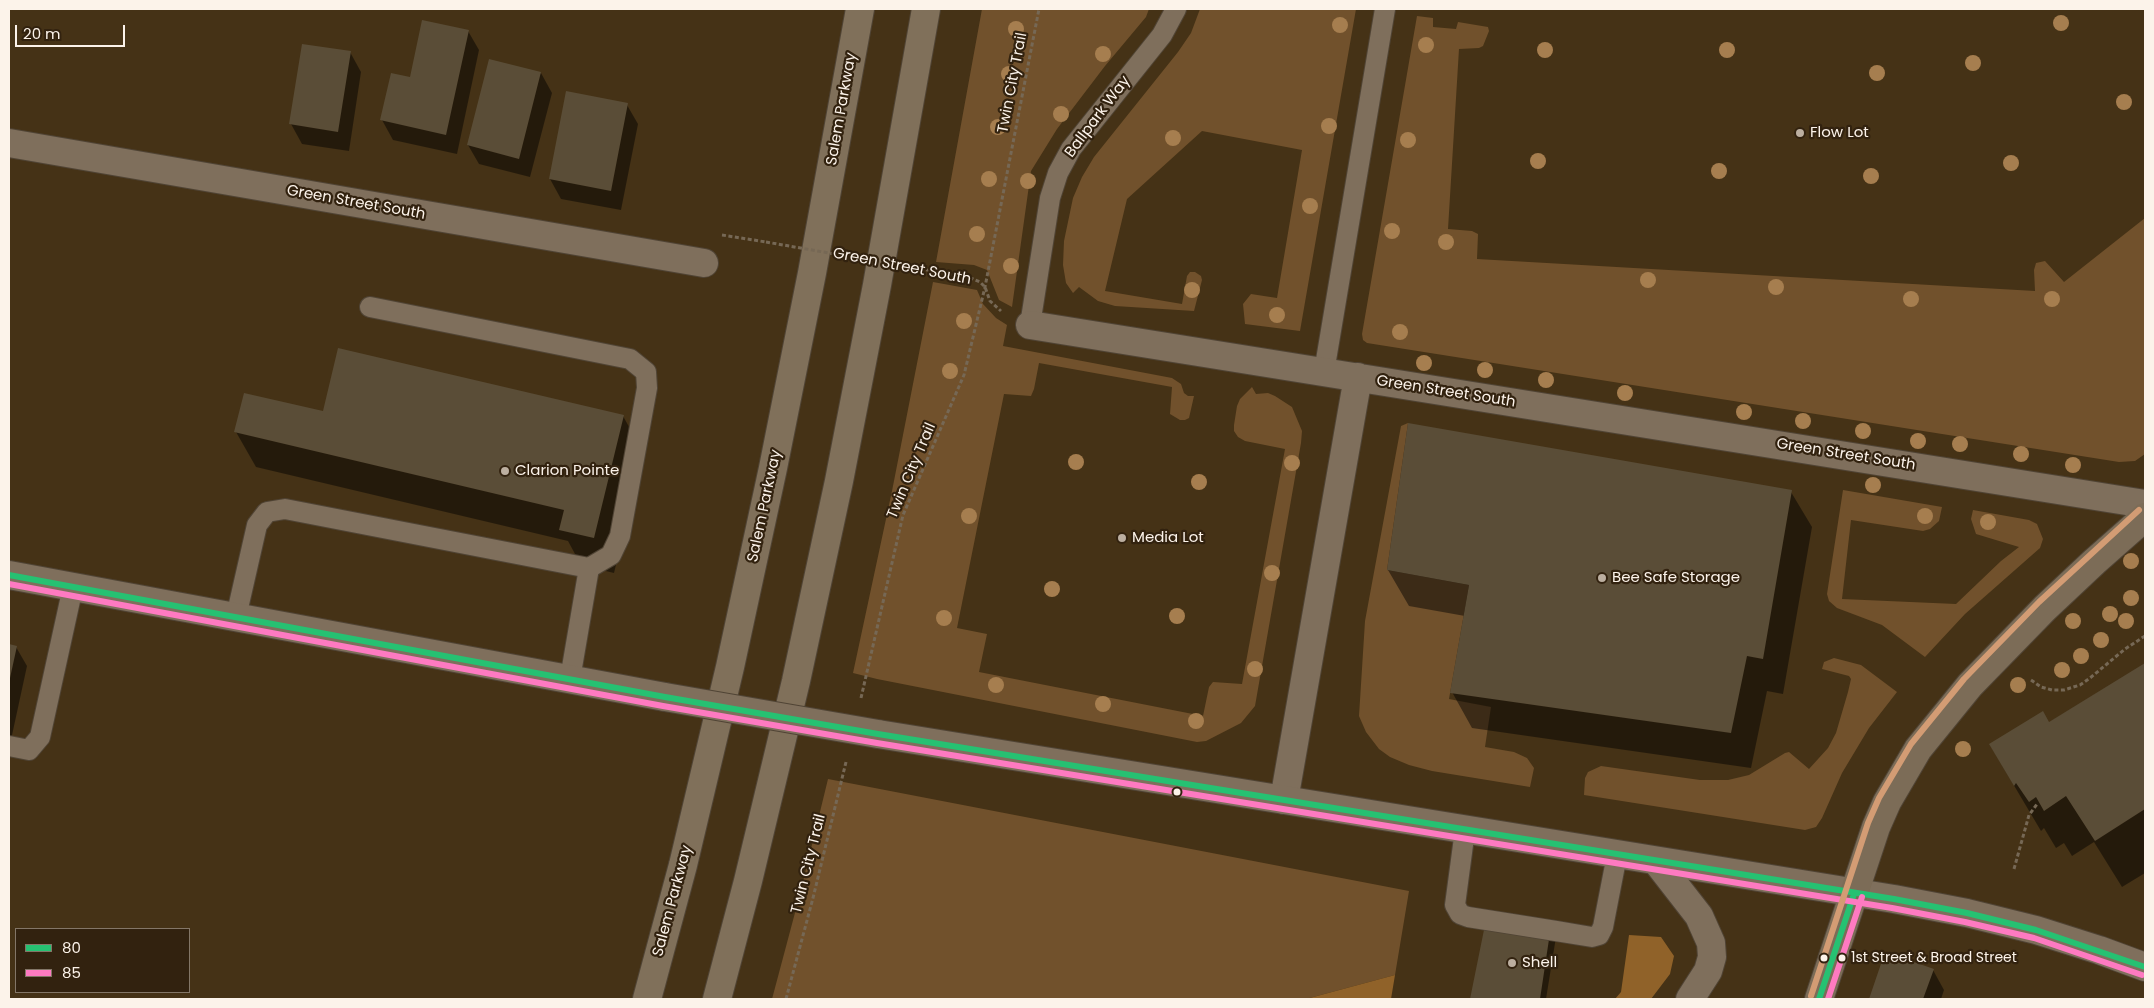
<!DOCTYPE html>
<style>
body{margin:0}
#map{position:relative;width:2154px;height:1008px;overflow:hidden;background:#453216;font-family:Poppins,sans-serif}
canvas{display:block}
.frame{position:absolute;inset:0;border:10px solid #fcf3ea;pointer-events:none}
.legend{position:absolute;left:15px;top:928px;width:175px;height:65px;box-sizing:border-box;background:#32220f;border:1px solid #837667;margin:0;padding:6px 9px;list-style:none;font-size:15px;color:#fcf3ea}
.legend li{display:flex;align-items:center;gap:10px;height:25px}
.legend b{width:25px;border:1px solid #837667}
.scale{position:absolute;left:15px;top:25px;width:110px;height:22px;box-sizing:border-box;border:2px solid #fcf3ea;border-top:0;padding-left:6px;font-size:15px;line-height:18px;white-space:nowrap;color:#fcf3ea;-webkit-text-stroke:4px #32220f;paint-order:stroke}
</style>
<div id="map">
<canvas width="2154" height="1008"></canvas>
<div class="frame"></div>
<ul class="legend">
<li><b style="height:6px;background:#26c172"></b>80</li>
<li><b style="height:6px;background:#fe7ac1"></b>85</li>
</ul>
<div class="scale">20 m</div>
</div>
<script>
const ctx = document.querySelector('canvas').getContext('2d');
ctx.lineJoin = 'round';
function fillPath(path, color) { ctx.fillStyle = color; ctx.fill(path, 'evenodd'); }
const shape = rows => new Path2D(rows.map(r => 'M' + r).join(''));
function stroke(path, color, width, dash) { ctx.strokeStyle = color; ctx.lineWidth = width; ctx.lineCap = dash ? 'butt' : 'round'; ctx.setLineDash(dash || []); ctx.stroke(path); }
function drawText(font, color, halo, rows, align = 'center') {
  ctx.font = font + ' Poppins,sans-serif'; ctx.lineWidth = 4.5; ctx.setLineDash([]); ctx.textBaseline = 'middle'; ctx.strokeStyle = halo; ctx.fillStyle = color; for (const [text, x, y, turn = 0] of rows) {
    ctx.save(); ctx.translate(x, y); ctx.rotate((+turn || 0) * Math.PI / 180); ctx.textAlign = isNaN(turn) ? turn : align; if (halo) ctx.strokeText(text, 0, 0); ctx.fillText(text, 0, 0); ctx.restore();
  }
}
const green = shape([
 [982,9,1149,9,1146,17,1105,66,1057,129,1031,171,1012,307,999,300,987,270,974,265,936,262],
 [1200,9,1356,9,1300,331,1245,324,1243,304,1251,294,1277,298,1302,150,1202,131,1127,199,1105,291,1182,304,1187,276,1190,272,1195,272,1201,276,1202,280,1194,311,1115,306,1098,301,1079,287,1073,293,1066,283,1063,265,1064,241,1073,198,1082,177,1094,157,1178,52,1191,33],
 [1417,16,1433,18,1433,27,1456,29,1458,22,1488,27,1489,31,1483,46,1479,48,1459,49,1448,229,1472,231,1478,234,1477,259,2035,291,2034,270,2036,263,2045,261,2064,282,2145,218,2145,454,2135,461,2119,462,1367,343,1363,340,1362,334],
 [933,282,977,290,983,304,996,318,1007,325,1003,346,1172,378,1181,384,1184,393,1188,396,1194,396,1189,418,1185,420,1180,420,1170,414,1172,387,1039,363,1034,389,1031,396,1004,394,957,628,987,634,979,672,1203,716,1209,687,1213,682,1242,684,1285,449,1245,441,1238,437,1234,431,1234,425,1237,406,1240,399,1252,387,1256,394,1268,393,1275,396,1292,407,1302,431,1301,443,1255,706,1241,723,1206,741,1197,742,877,679,853,673,892,491],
 [1408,423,1387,570,1469,585,1449,699,1491,707,1485,747,1514,752,1527,758,1534,768,1530,787,1432,771,1409,765,1390,757,1379,749,1366,732,1359,716,1365,621,1401,426],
 [1843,490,1942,507,1939,521,1930,529,1923,531,1851,520,1842,599,1956,604,2001,561,2019,547,1976,534,1971,519,1973,510,2029,520,2037,524,2043,539,2040,548,1965,614,1925,657,1882,625,1837,608,1829,601,1827,594],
 [1834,658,1861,665,1897,692,1869,728,1842,773,1822,818,1816,827,1805,830,1584,795,1585,778,1588,772,1601,766,1700,780,1728,780,1749,775,1785,753,1789,752,1809,769,1828,748,1836,733,1848,692,1851,679,1849,676,1822,669,1824,662],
 [828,779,1409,891,1395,975,1306,999,772,999,800,894]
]);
const forest = shape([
 [1629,935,1661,937,1674,956,1670,974,1651,999,1615,999,1621,992],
 [1395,975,1391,999,1306,999]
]);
const shadow = shape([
 [468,31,479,50,457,154,393,140,382,120,411,79],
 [350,52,361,72,349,151,302,144,291,124],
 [541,73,552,93,530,177,479,164,468,145],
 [567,93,627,105,638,124,621,210,561,199,550,179],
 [324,413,623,416,643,452,614,573,581,565,568,541,256,467,236,432],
 [1791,492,1812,527,1783,694,1767,691,1751,768,1472,728,1452,692,1465,616,1409,606,1388,570],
 [9,645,16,647,27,666,9,749],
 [2145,664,2145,873,2122,887,2094,842,2072,856,2064,843,2056,848,2044,828,2041,831,1990,745,2048,723],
 [1488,916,1556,937,1546,999,1472,999],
 [1886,954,1933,970,1944,990,1941,999,1870,999]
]);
const building = shape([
 [422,20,469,30,446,135,380,120,391,73,410,77],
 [302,44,351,51,338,132,289,124],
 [489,59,541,72,519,159,467,145],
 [566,91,628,103,611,191,549,179],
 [338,348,624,415,594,538,559,530,564,510,234,432,244,393,323,411],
 [1408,423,1792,490,1763,659,1747,656,1731,733,1450,693,1469,585,1387,570],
 [9,644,17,646,10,678,9,678],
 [2145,663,2145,809,2095,841,2066,796,2044,811,2036,797,2029,802,2016,783,2014,786,1989,744,2043,711,2049,722],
 [1487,915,1551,926,1540,999,1470,999],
 [1885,952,1934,969,1923,999,1869,999]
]);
const path = shape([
 [722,235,766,242],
 [944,273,971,278,980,282,985,287,990,301,1001,311],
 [2031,680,2041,687,2052,690,2064,690,2080,685,2090,678,2125,649,2145,636],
 [861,698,903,515,964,375,985,287,1039,9],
 [2014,869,2029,815,2037,804],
 [786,999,813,898,846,762]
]);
const lane = shape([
 [370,307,630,359,646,372,647,388,620,536,611,555,589,568,570,679],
 [1030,325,1050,198,1058,173,1071,149,1162,35,1176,9],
 [1324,372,1385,9],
 [236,617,257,525,267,512,285,509,589,568],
 [9,746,29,750,40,737,73,587],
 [1465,830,1455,905,1460,914,1468,917,1556,931,1592,937,1599,935,1603,927,1617,855]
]);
const street = shape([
 [9,143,704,263],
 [1030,325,2145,504],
 [1284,800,1358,377],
 [1657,862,1699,916,1711,943,1712,957,1708,971,1690,999]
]);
const secondary = shape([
 [9,575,665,697],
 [878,734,1894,899,1967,913,2036,930,2099,950,2145,967]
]);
const primary = shape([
 [1819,999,1876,827,1887,802,1918,749,1970,685,2045,608,2094,562,2145,517]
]);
const highway = shape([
 [647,999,683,865,730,667,773,468,812,273,860,9],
 [717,999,748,881,796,681,839,481,877,285,926,9]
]);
const pathBridge = shape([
 [766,242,944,273]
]);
const secondaryBridge = shape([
 [665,697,878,734]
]);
const bus1 = shape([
 [9,575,665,697,878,734,1894,899,1967,913,2036,930,2145,967],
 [1819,999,1854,894]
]);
const bus2 = shape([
 [9,584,663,706,877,743,1892,908,1965,922,2034,938,2142,975],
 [1828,999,1862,897]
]);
const bus3 = shape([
 [1811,996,1868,823,1879,798,1911,744,1964,679,2039,602,2139,510]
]);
const trees = [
 [2061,23],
 [1340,25],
 [1016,29],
 [1426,45],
 [1545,50],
 [1727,50],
 [1103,54],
 [1973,63],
 [1877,73],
 [1009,74],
 [2124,102],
 [1061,114],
 [1329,126],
 [998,127],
 [1173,138],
 [1408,140],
 [1538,161],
 [2011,163],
 [1719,171],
 [1871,176],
 [989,179],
 [1028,181],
 [1310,206],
 [1392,231],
 [977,234],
 [1446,242],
 [1011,266],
 [1648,280],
 [1776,287],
 [1192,290],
 [1911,299],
 [2052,299],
 [1277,315],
 [964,321],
 [1400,332],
 [1424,363],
 [1485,370],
 [950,371],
 [1546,380],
 [1625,393],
 [1744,412],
 [1803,421],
 [1863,431],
 [1918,441],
 [1960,444],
 [2021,454],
 [1076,462],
 [1292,463],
 [2073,465],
 [1199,482],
 [1873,485],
 [969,516],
 [1925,516],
 [1988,522],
 [2131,561],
 [1272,573],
 [1052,589],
 [2131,598],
 [2110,614],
 [1177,616],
 [944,618],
 [2073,621],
 [2126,621],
 [2101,640],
 [2081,656],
 [1255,669],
 [2062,670],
 [996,685],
 [2018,685],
 [1103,704],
 [1196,721],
 [1963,749]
];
const markers = [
 [1800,133,5,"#bcafa0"],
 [505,471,5,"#bcafa0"],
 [1122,538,5,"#bcafa0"],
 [1602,578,5,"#bcafa0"],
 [1177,792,4.5,"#fcf3ea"],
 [1824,958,4.5,"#fcf3ea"],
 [1842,958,4.5,"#fcf3ea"],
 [1512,963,5,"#bcafa0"]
];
const busNames = [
 ["1st Street & Broad Street",1851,958]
];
const streetNames = [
 ["Twin City Trail",1013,83,-79],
 ["Salem Parkway",842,109,-80],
 ["Ballpark Way",1098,117,-53],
 ["Green Street South",356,203,10],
 ["Green Street South",902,267,11],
 ["Green Street South",1446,392,9],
 ["Green Street South",1846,455,9],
 ["Twin City Trail",912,471,-67],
 ["Salem Parkway",765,506,-78],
 ["Twin City Trail",809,864,-76],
 ["Salem Parkway",673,901,-75]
];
const poiNames = [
 ["Flow Lot",1810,133],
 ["Clarion Pointe",515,471],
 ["Media Lot",1132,538],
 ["Bee Safe Storage",1612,578],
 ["Shell",1522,963]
];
fillPath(green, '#71512c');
fillPath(forest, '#906229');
fillPath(shadow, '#0007');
fillPath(building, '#5a4d37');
stroke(lane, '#504435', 22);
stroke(street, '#504435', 30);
stroke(secondary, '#504435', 30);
stroke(primary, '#504435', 30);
stroke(highway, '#504435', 30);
stroke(path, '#766855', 3, [4, 2.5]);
stroke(lane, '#7f6f5c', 20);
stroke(street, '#7f6f5c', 28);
stroke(secondary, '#7f6f5c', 28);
stroke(primary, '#7c6c57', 28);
stroke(highway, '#80705a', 28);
stroke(secondaryBridge, '#504435', 30, []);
stroke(pathBridge, '#766855', 3, [4, 2.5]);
stroke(secondaryBridge, '#7f6f5c', 28);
stroke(bus1, '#26c172', 6);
stroke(bus2, '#fe7ac1', 6);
stroke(bus3, '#d39c74', 6);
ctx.fillStyle = '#a67e4f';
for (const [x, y] of trees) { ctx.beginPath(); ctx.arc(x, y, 8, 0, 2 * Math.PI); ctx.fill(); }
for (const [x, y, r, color] of markers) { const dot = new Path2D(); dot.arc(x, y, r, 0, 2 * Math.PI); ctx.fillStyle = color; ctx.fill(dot); stroke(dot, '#32220f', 2); }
drawText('14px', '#fcf3ea', '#32220f', busNames, 'left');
drawText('15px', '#fcf3ea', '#32220f', streetNames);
drawText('15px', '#fcf3ea', '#32220f', poiNames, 'left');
</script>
